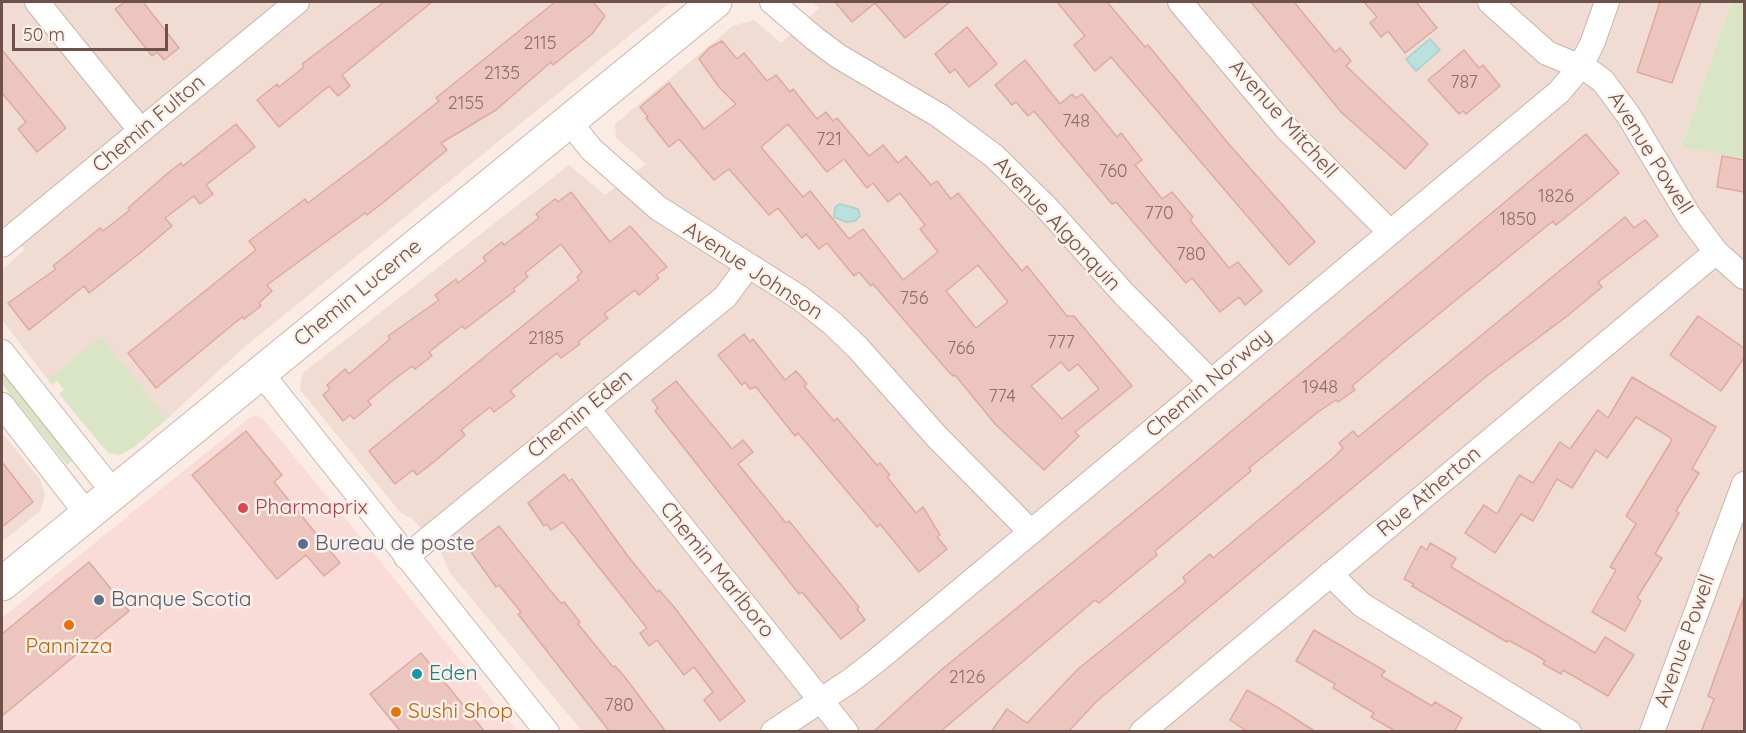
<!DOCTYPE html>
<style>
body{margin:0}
#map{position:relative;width:1746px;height:733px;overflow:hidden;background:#faece4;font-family:Quicksand,sans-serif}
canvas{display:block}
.frame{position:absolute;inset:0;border:3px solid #6f514c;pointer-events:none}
.scale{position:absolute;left:12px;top:24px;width:156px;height:27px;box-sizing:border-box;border:3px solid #6f514c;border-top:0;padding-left:8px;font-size:18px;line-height:21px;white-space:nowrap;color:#6f514c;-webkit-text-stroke:4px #fdf1e9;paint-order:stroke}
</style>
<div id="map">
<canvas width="1746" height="733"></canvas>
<div class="frame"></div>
<div class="scale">50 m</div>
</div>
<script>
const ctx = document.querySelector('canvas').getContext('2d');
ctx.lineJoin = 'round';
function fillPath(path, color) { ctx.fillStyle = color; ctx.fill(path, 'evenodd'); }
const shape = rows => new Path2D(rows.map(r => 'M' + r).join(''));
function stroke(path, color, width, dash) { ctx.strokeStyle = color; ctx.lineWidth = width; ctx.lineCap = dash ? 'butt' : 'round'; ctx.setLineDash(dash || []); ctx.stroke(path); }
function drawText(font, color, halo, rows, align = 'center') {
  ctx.font = font + ' Quicksand,sans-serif'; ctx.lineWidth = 5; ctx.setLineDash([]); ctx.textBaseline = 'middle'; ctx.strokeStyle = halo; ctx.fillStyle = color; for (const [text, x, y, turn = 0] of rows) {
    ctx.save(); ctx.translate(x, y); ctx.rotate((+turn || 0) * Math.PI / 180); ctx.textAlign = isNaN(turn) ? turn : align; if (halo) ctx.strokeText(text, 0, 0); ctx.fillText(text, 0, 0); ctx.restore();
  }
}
const residential = shape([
 [2,2,671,2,242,349,167,419,101,337,48,380,2,320,2,270,25,249,2,224],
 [810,2,1731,2,1681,146,1744,158,1744,731,582,731,450,573,442,554,413,519,401,513,300,390,301,379,303,373,569,165,605,195,646,164,616,138,615,124,733,26,754,20,781,43,819,8],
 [2,433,40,479,45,495,40,511,2,542]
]);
const commercial = shape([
 [256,415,264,420,381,562,517,731,2,732,2,618,249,418]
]);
const green = shape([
 [1731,2,1744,2,1744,158,1681,147],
 [101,336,167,419,133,448,119,455,108,453,59,394,64,390,57,381,52,385,48,380],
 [2,372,72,460,67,465,2,384]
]);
const water = shape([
 [1430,39,1440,50,1416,71,1406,59,1430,39],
 [840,204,858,209,860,216,855,221,846,222,834,217,835,207,840,204]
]);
const building = shape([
 [125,2,143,2,179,48,164,60,157,52,152,56,115,9,125,2],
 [384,2,432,2,342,75,350,86,338,96,329,86,279,127,257,100,277,84,279,87,304,67,302,64,384,2],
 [555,2,593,2,605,16,592,34,553,65,551,62,496,110,441,143,447,150,385,201,367,215,365,213,267,285,272,291,259,303,261,306,244,319,242,317,156,388,128,353,256,250,249,241,305,199,308,203,370,156,439,101,436,98,555,2],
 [835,2,950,2,905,38,875,3,852,22,835,2],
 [1057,2,1107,2,1145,47,1148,45,1227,142,1315,242,1289,265,1111,57,1095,71,1074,45,1085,36,1057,2],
 [1251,2,1294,2,1335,52,1340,48,1351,61,1346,66,1428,144,1405,169,1341,112,1251,2],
 [1364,2,1416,2,1437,28,1405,53,1388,31,1381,37,1370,23,1377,17,1364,2],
 [1660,2,1701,2,1672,83,1637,72,1660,2],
 [967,27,997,64,969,87,955,69,950,73,935,54,967,27],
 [722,41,737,59,744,53,767,81,776,75,790,92,793,89,817,119,826,112,833,121,837,118,869,156,883,145,898,163,906,156,931,185,937,181,951,199,958,193,1022,271,1027,266,1067,316,1074,316,1132,386,1075,432,1079,436,1044,470,996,425,955,375,953,376,948,371,873,284,871,286,859,272,854,276,827,243,819,249,806,234,802,238,778,208,769,215,729,169,714,180,679,139,669,147,646,118,648,117,640,107,669,83,704,129,736,104,719,87,699,59,709,48,722,41],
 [788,124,827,172,844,159,867,188,873,183,888,202,900,193,925,225,920,229,938,252,903,280,863,229,849,239,810,191,803,197,761,147,788,124],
 [978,265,1008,302,976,328,946,291,978,265],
 [1061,362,1069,371,1078,364,1099,389,1062,419,1031,386,1061,362],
 [2,50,66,128,37,152,18,129,26,122,2,93,2,50],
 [1464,50,1479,68,1483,65,1500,86,1466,114,1463,111,1459,114,1428,80,1464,50],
 [1025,60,1060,104,1072,94,1076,98,1082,94,1117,137,1121,133,1142,160,1135,165,1162,199,1172,192,1193,217,1190,220,1229,268,1238,262,1262,291,1245,305,1239,297,1220,312,1192,278,1186,283,1116,202,1112,204,1034,111,1028,116,1016,102,1012,105,995,85,1025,60],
 [236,124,255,147,206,185,213,194,200,204,194,196,165,218,172,226,140,253,89,293,84,286,29,330,8,303,56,269,53,266,100,228,103,231,130,210,128,208,168,173,181,163,183,166,236,124],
 [1586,134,1619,173,1592,196,1556,225,1553,221,1402,344,1352,386,1355,390,1338,402,1336,400,1318,412,1249,468,1251,471,1155,551,1157,555,1099,603,1095,600,940,732,873,732,940,671,1166,486,1586,134],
 [1722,156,1744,160,1744,192,1717,187,1722,156],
 [571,192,610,242,630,226,667,267,656,275,659,278,639,295,635,290,604,314,608,318,578,342,580,344,561,358,557,353,527,377,510,391,515,396,494,412,490,407,461,430,465,435,435,461,417,475,413,470,395,484,369,451,579,280,577,277,582,272,561,244,525,273,528,277,513,289,515,291,465,329,462,326,429,352,432,356,415,369,412,366,387,385,368,401,371,405,354,419,350,415,343,421,323,395,330,389,327,385,345,369,349,374,390,339,388,336,439,300,435,295,456,279,458,283,486,261,483,257,502,242,504,245,539,218,536,214,555,199,558,202,571,192],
 [1625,217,1634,228,1645,220,1658,236,1598,282,1602,287,1566,317,1488,375,1124,678,1096,702,1068,732,991,732,1007,709,1027,723,1078,669,1186,582,1183,577,1210,554,1213,558,1332,459,1343,448,1339,443,1353,431,1358,437,1625,217],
 [1698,316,1744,348,1744,358,1721,391,1670,355,1698,316],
 [744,334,750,342,753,339,785,380,796,371,807,384,804,386,834,421,837,418,877,465,880,463,890,475,887,477,916,513,923,507,940,535,937,537,947,549,919,572,880,524,877,527,798,433,795,436,756,387,750,389,745,382,742,385,718,355,744,334],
 [1632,377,1716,427,1692,469,1699,473,1676,511,1679,513,1655,554,1662,558,1637,598,1641,601,1625,631,1592,612,1616,570,1610,567,1636,524,1626,516,1672,440,1668,436,1636,417,1607,458,1596,450,1572,488,1557,479,1533,521,1521,514,1495,553,1465,533,1484,505,1497,514,1519,475,1533,483,1560,442,1570,449,1598,410,1608,418,1632,377],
 [676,381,732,449,743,440,753,452,738,464,786,523,789,521,859,607,857,609,865,620,841,639,802,592,799,594,655,411,658,408,652,400,676,381],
 [246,431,282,475,274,482,340,563,324,576,306,555,277,579,192,475,246,431],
 [2,462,33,502,2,527,2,462],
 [564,474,569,481,572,479,627,555,657,592,659,590,674,607,745,701,720,721,704,700,713,692,694,667,684,675,657,640,649,646,640,633,647,628,563,522,551,530,547,524,544,526,528,503,564,474],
 [499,526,549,589,561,603,564,602,580,622,578,624,613,667,615,666,624,676,666,732,610,732,518,614,521,612,499,585,496,587,469,549,499,526],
 [1430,543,1456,558,1451,567,1595,653,1605,637,1634,655,1608,696,1563,670,1561,674,1543,664,1545,661,1534,654,1508,640,1507,642,1412,586,1414,584,1404,579,1421,546,1427,550,1430,543],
 [89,562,129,611,2,716,2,634,89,562],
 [1743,599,1744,732,1701,732,1714,699,1708,696,1743,599],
 [1314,630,1385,671,1381,676,1432,706,1435,702,1462,718,1454,732,1397,732,1371,717,1374,713,1333,688,1335,684,1296,661,1314,630],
 [421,653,485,732,401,732,370,694,421,653],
 [1247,690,1277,707,1316,732,1248,732,1230,720,1247,690]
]);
const street = shape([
 [37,2,141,131],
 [772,2,814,38,838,56,940,116,994,156,1046,207,1124,294,1210,381],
 [1180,2,1287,129,1390,232],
 [1490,2,1547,53,1588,70,1603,81,1629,116,1689,216,1716,252,1744,277],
 [569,121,591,149,658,208,800,298,832,323,858,348,937,437,1031,532],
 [2,245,297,2],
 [2,352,114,493],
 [261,373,547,732],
 [2,405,87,514],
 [588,409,846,732],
 [406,557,725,297,748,266],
 [1330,574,1362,605,1569,732],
 [773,732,850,681,876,661,1559,92,1580,67,1592,44,1607,2],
 [1142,732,1716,252],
 [1652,732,1744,484]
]);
const secondary = shape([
 [2,584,715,2]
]);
const markers = [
 [243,508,6,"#e0444e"],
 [303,544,6,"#5c6f8a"],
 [99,600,6,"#5c6f8a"],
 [69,625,6,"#e8710a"],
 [417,674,6,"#0f9aa8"],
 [396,712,6,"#e8710a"]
];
const numberNames = [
 ["2115",540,44],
 ["2135",502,74],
 ["787",1464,83],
 ["2155",466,104],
 ["748",1076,122],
 ["721",829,140],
 ["760",1113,172],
 ["1826",1556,197],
 ["770",1159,214],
 ["1850",1518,220],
 ["780",1191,255],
 ["756",914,299],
 ["2185",546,339],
 ["777",1061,343],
 ["766",961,349],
 ["1948",1320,388],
 ["774",1002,397],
 ["2126",967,678],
 ["780",619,706]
];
const streetNames = [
 ["Avenue Mitchell",1283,119,48],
 ["Chemin Fulton",149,124,-40],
 ["Avenue Powell",1650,153,58],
 ["Avenue Algonquin",1057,224,47],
 ["Avenue Johnson",753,271,33],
 ["Chemin Lucerne",358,293,-39],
 ["Chemin Norway",1209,383,-40],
 ["Chemin Eden",580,414,-39],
 ["Rue Atherton",1429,492,-40],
 ["Chemin Marlboro",717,570,51],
 ["Avenue Powell",1685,641,-70]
];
const healthNames = [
 ["Pharmaprix",255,508]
];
const serviceNames = [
 ["Bureau de poste",315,544],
 ["Banque Scotia",111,600]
];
const foodNames = [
 ["Pannizza",69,647],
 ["Sushi Shop",408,712,"left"]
];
const cultureNames = [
 ["Eden",429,674]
];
fillPath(residential, '#f0dcd3');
fillPath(commercial, '#f9dbd8');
fillPath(green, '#d9e5c4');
fillPath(water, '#bae1de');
stroke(water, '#a2d1ce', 1.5);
fillPath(building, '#ecc6be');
stroke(building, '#ddaaa0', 1.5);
stroke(street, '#c9b3ab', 26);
stroke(secondary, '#ceb3ac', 35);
stroke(street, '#fff', 24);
stroke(secondary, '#fff', 33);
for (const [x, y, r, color] of markers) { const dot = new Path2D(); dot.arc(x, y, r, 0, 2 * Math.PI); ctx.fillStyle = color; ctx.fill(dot); stroke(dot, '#fdf1e9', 2); }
drawText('18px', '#8e6e68', null, numberNames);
drawText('21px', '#6f514c', '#fdf1e9', streetNames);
drawText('21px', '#be3a42', '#fdf1e9', healthNames, 'left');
drawText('21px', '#4e5e75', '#fdf1e9', serviceNames, 'left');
drawText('21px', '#c56008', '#fdf1e9', foodNames);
drawText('21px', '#0d838f', '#fdf1e9', cultureNames, 'left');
</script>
